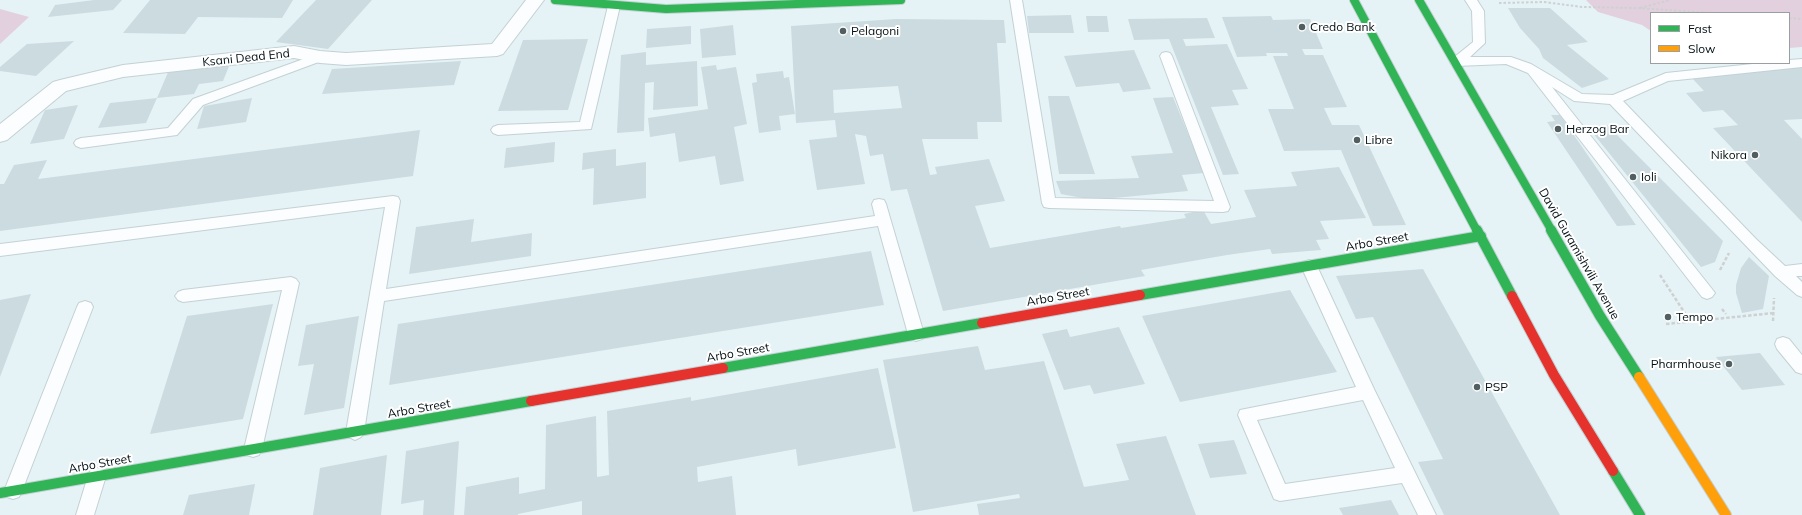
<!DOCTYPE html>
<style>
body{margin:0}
#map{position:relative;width:1802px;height:515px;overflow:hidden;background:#e5f3f7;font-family:Mulish,sans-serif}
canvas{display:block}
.legend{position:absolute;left:1650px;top:12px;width:140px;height:52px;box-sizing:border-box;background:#fff;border:1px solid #9a9fa1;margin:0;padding:5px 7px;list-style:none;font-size:12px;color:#021014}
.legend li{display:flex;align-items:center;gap:8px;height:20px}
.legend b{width:20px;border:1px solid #9a9fa1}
</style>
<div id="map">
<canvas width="1802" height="515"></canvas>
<ul class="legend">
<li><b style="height:5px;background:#30b455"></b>Fast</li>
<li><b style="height:5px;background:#ff9f0a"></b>Slow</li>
</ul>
</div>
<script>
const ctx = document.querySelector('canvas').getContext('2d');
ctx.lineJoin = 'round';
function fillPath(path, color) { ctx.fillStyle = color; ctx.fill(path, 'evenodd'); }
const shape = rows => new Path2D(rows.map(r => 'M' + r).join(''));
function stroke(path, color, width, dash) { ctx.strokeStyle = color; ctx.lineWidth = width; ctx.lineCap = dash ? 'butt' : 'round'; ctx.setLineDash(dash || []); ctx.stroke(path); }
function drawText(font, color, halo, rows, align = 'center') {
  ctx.font = font + ' Mulish,sans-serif'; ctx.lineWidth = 4; ctx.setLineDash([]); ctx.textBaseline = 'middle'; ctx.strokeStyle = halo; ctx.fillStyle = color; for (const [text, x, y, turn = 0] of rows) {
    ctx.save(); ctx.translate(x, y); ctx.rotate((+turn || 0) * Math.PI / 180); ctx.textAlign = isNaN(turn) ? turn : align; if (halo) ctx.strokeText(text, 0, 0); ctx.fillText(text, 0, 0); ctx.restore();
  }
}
const green = shape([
 [1586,0,1802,0,1802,47,1789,48,1789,13,1651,13,1651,31,1642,25,1598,12],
 [0,9,29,17,0,44]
]);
const building = shape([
 [94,0,122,0,113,10,48,17,55,5],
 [150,0,293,0,282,18,198,17,185,34,123,33],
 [316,0,372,0,328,49,276,42],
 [1508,8,1550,8,1588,42,1567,45,1609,79,1582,88,1543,58,1539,49,1520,28],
 [1071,15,1074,33,1029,33,1027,16],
 [1086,16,1107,16,1109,32,1088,32],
 [1271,16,1273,20,1310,19,1323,49,1302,49,1305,55,1323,55,1347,107,1324,108,1332,125,1359,125,1406,225,1373,226,1341,150,1284,151,1268,109,1294,109,1273,56,1288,56,1287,53,1266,53,1267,56,1237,57,1222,17],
 [1207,18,1215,38,1183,39,1186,46,1227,44,1248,89,1232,90,1239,105,1211,107,1239,174,1223,175,1169,39,1134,40,1128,19],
 [896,19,1004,20,1006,43,997,43,1002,122,977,122,978,139,922,139,930,175,937,174,935,167,989,159,1005,201,975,206,990,248,1120,226,1121,228,1186,218,1184,214,1203,210,1211,224,1256,217,1244,190,1297,186,1291,172,1339,167,1366,218,1320,221,1329,239,1316,240,1321,250,1272,254,1270,249,1227,255,1141,270,1145,276,943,311,907,189,891,191,883,154,870,156,866,136,855,134,865,184,817,190,809,140,837,137,835,120,796,123,791,26],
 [898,86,902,108,834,113,833,90],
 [733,25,736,55,702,58,700,29],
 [691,26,691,44,646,48,647,29],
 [588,39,568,110,498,111,523,40],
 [74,41,36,76,0,71,0,67,27,44],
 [1134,50,1151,89,1123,92,1119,83,1076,87,1064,56],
 [646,52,646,65,697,61,698,106,653,110,654,82,645,83,644,131,617,133,621,55],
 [461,61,454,85,322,94,332,69],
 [230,64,223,81,199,84,194,94,157,98,169,70],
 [716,65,717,70,736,67,747,124,734,127,744,181,720,185,715,156,679,162,675,133,650,137,648,118,708,109,701,67],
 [1802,66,1802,119,1784,120,1802,139,1802,222,1713,128,1738,125,1723,110,1703,112,1686,93,1704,91,1691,77],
 [783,71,784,78,789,77,795,114,779,116,781,130,759,133,752,83,757,82,756,74],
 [1048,96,1069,96,1095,174,1059,174],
 [1173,97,1204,173,1182,175,1188,191,1093,200,1061,194,1056,181,1139,178,1131,156,1173,153,1153,98],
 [157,98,146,123,98,128,110,103],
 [252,98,246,122,197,129,204,106],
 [78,105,64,139,30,144,45,110],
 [1551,115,1560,115,1636,225,1617,226,1547,122,1555,121],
 [1607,125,1723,241,1715,262,1701,267,1588,127],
 [420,130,413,176,0,231,0,184,4,184,14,165,47,160,38,179],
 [555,142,554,162,504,168,506,148],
 [616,149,616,166,646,162,646,198,593,205,594,168,582,170,583,153],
 [474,219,471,242,532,233,531,256,409,274,416,227],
 [871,251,884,305,389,385,398,324],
 [1749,257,1769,276,1763,309,1742,313,1736,293,1736,285,1741,268],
 [1423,269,1560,515,1444,515,1418,462,1443,459,1373,317,1356,319,1336,276],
 [1290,290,1337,372,1180,402,1142,316],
 [31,294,0,377,0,300],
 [273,304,243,419,150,434,187,316],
 [359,316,344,408,304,415,314,364,298,366,306,325],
 [1119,327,1145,384,1094,394,1090,385,1064,390,1042,334,1067,329,1070,337],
 [978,346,985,370,1044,361,1084,487,1129,480,1116,444,1166,436,1196,515,979,515,977,504,1020,498,1019,494,913,512,883,360],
 [1760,353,1785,385,1742,390,1716,357],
 [878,368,896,448,798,466,796,449,697,467,698,482,732,476,736,515,582,515,582,501,518,514,518,515,464,515,466,487,519,477,519,494,545,489,546,425,596,416,597,477,609,475,607,411,691,397,691,401],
 [1234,440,1247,474,1210,478,1198,444],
 [459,441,454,515,423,515,424,500,401,504,406,451],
 [387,455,381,515,313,515,320,468],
 [255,484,249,515,183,515,189,495],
 [1391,500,1399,515,1343,515,1339,508]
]);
const pathFar1 = shape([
 [1499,3,1544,2,1582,7,1638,8,1710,13],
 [1640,8,1670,0],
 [1789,18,1802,19]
]);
const path = shape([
 [1720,270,1729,253],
 [1660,275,1690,321],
 [1722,309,1726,314],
 [1773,321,1774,298],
 [1666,324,1774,313]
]);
const lane = shape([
 [1010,0,1022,0,1055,198,1214,201,1160,56,1162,53,1166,52,1170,53,1172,56,1230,207,1228,211,1223,212,1049,208,1044,207,1042,203,1010,0],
 [1465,0,1477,0,1484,11,1485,43,1470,57,1511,57,1531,64,1582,94,1613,95,1666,73,1762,63,1789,63,1789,60,1802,59,1802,67,1668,81,1623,101,1756,239,1785,266,1802,264,1802,276,1796,276,1802,282,1802,297,1797,295,1775,276,1610,104,1574,101,1552,87,1712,289,1715,293,1712,297,1707,299,1702,297,1528,73,1506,64,1456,66,1452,65,1450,62,1452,59,1473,42,1472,11,1465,0],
 [614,2,618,3,620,6,591,129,498,135,493,133,491,130,493,127,498,125,580,122,608,6,610,3,614,2],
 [320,53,324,54,326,57,324,60,203,105,177,135,81,148,76,146,74,143,76,140,81,138,168,128,193,99,320,53],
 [393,196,398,197,400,201,386,289,875,216,872,204,874,200,879,199,884,200,886,204,924,334,922,339,916,341,910,339,908,334,878,226,384,301,364,432,361,437,355,440,349,437,346,432,385,207,0,256,0,244,393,196],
 [1309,260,1314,262,1317,266,1374,389,1436,515,1418,515,1402,483,1280,501,1274,499,1238,415,1240,410,1356,387,1301,266,1304,262,1309,260],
 [1363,400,1395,468,1285,484,1257,420,1363,400],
 [291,277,296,279,299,283,262,449,259,455,253,457,247,455,244,449,282,290,183,302,178,300,175,296,178,292,183,290,291,277],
 [85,301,91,303,93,307,22,491,19,497,13,499,7,497,4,491,77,307,79,303,85,301],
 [1783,337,1789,339,1802,355,1802,374,1796,372,1777,349,1775,344,1777,339,1783,337],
 [97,468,103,470,106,476,94,515,76,515,88,476,91,470,97,468]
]);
const street = shape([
 [526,0,544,0,503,54,497,56,346,65,320,63,294,58,123,77,66,91,7,140,0,142,0,124,53,82,60,80,123,65,294,46,320,51,346,53,492,44,526,0]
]);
const fastFar1 = shape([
 [555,0,666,9,901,0],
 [1354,0,1477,231],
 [1419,0,1552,231]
]);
const fast = shape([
 [1477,230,1512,296],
 [1551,230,1600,316,1639,377],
 [1140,295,1481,236],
 [723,368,982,323],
 [1613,471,1640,515],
 [0,493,531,401]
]);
const slow = shape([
 [1639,377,1726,515]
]);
const jam = shape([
 [1512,296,1554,375,1613,471],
 [982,323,1140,295],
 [531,401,723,368]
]);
const markers = [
 [1302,27,4,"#515f63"],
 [843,31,4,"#515f63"],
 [1558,129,4,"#515f63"],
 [1357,140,4,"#515f63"],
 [1755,155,4,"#515f63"],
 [1633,177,4,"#515f63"],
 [1668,317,4,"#515f63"],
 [1729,364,4,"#515f63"],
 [1477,387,4,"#515f63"]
];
const poiNames = [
 ["Credo Bank",1310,27],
 ["Pelagoni",851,31],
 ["Herzog Bar",1566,129],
 ["Libre",1365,140],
 ["Nikora",1747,155,"right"],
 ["Ioli",1641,177],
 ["Tempo",1676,317],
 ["Pharmhouse",1721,364,"right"],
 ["PSP",1485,387]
];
const streetNames = [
 ["Ksani Dead End",246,58,-6],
 ["Arbo Street",1377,242,-10],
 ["David Guramishvili Avenue",1579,254,60],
 ["Arbo Street",1058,297,-10],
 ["Arbo Street",738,353,-10],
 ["Arbo Street",419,409,-10],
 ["Arbo Street",100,464,-10]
];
fillPath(green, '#e3d0de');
fillPath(building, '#ccdbdf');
stroke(lane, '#c3d1d5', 2);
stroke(street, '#c3d1d5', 2);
stroke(fastFar1, '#c3d1d5', 10);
stroke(fast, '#c3d1d5', 12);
stroke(slow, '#c3d1d5', 12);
stroke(jam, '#c3d1d5', 12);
stroke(pathFar1, '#cdd1d2', 2, [2.5, 2]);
stroke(path, '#cdd1d2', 2.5, [3.5, 2]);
fillPath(lane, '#fbfdfe');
fillPath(street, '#fbfdfe');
stroke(fastFar1, '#30b455', 8);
stroke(fast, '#30b455', 10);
stroke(slow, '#ff9f0a', 10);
stroke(jam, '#e5322d', 10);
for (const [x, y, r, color] of markers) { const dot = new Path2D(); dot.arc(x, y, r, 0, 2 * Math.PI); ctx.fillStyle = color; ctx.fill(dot); stroke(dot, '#fff', 1.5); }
drawText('12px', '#021014', '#fff', poiNames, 'left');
drawText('12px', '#021014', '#fff', streetNames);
</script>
